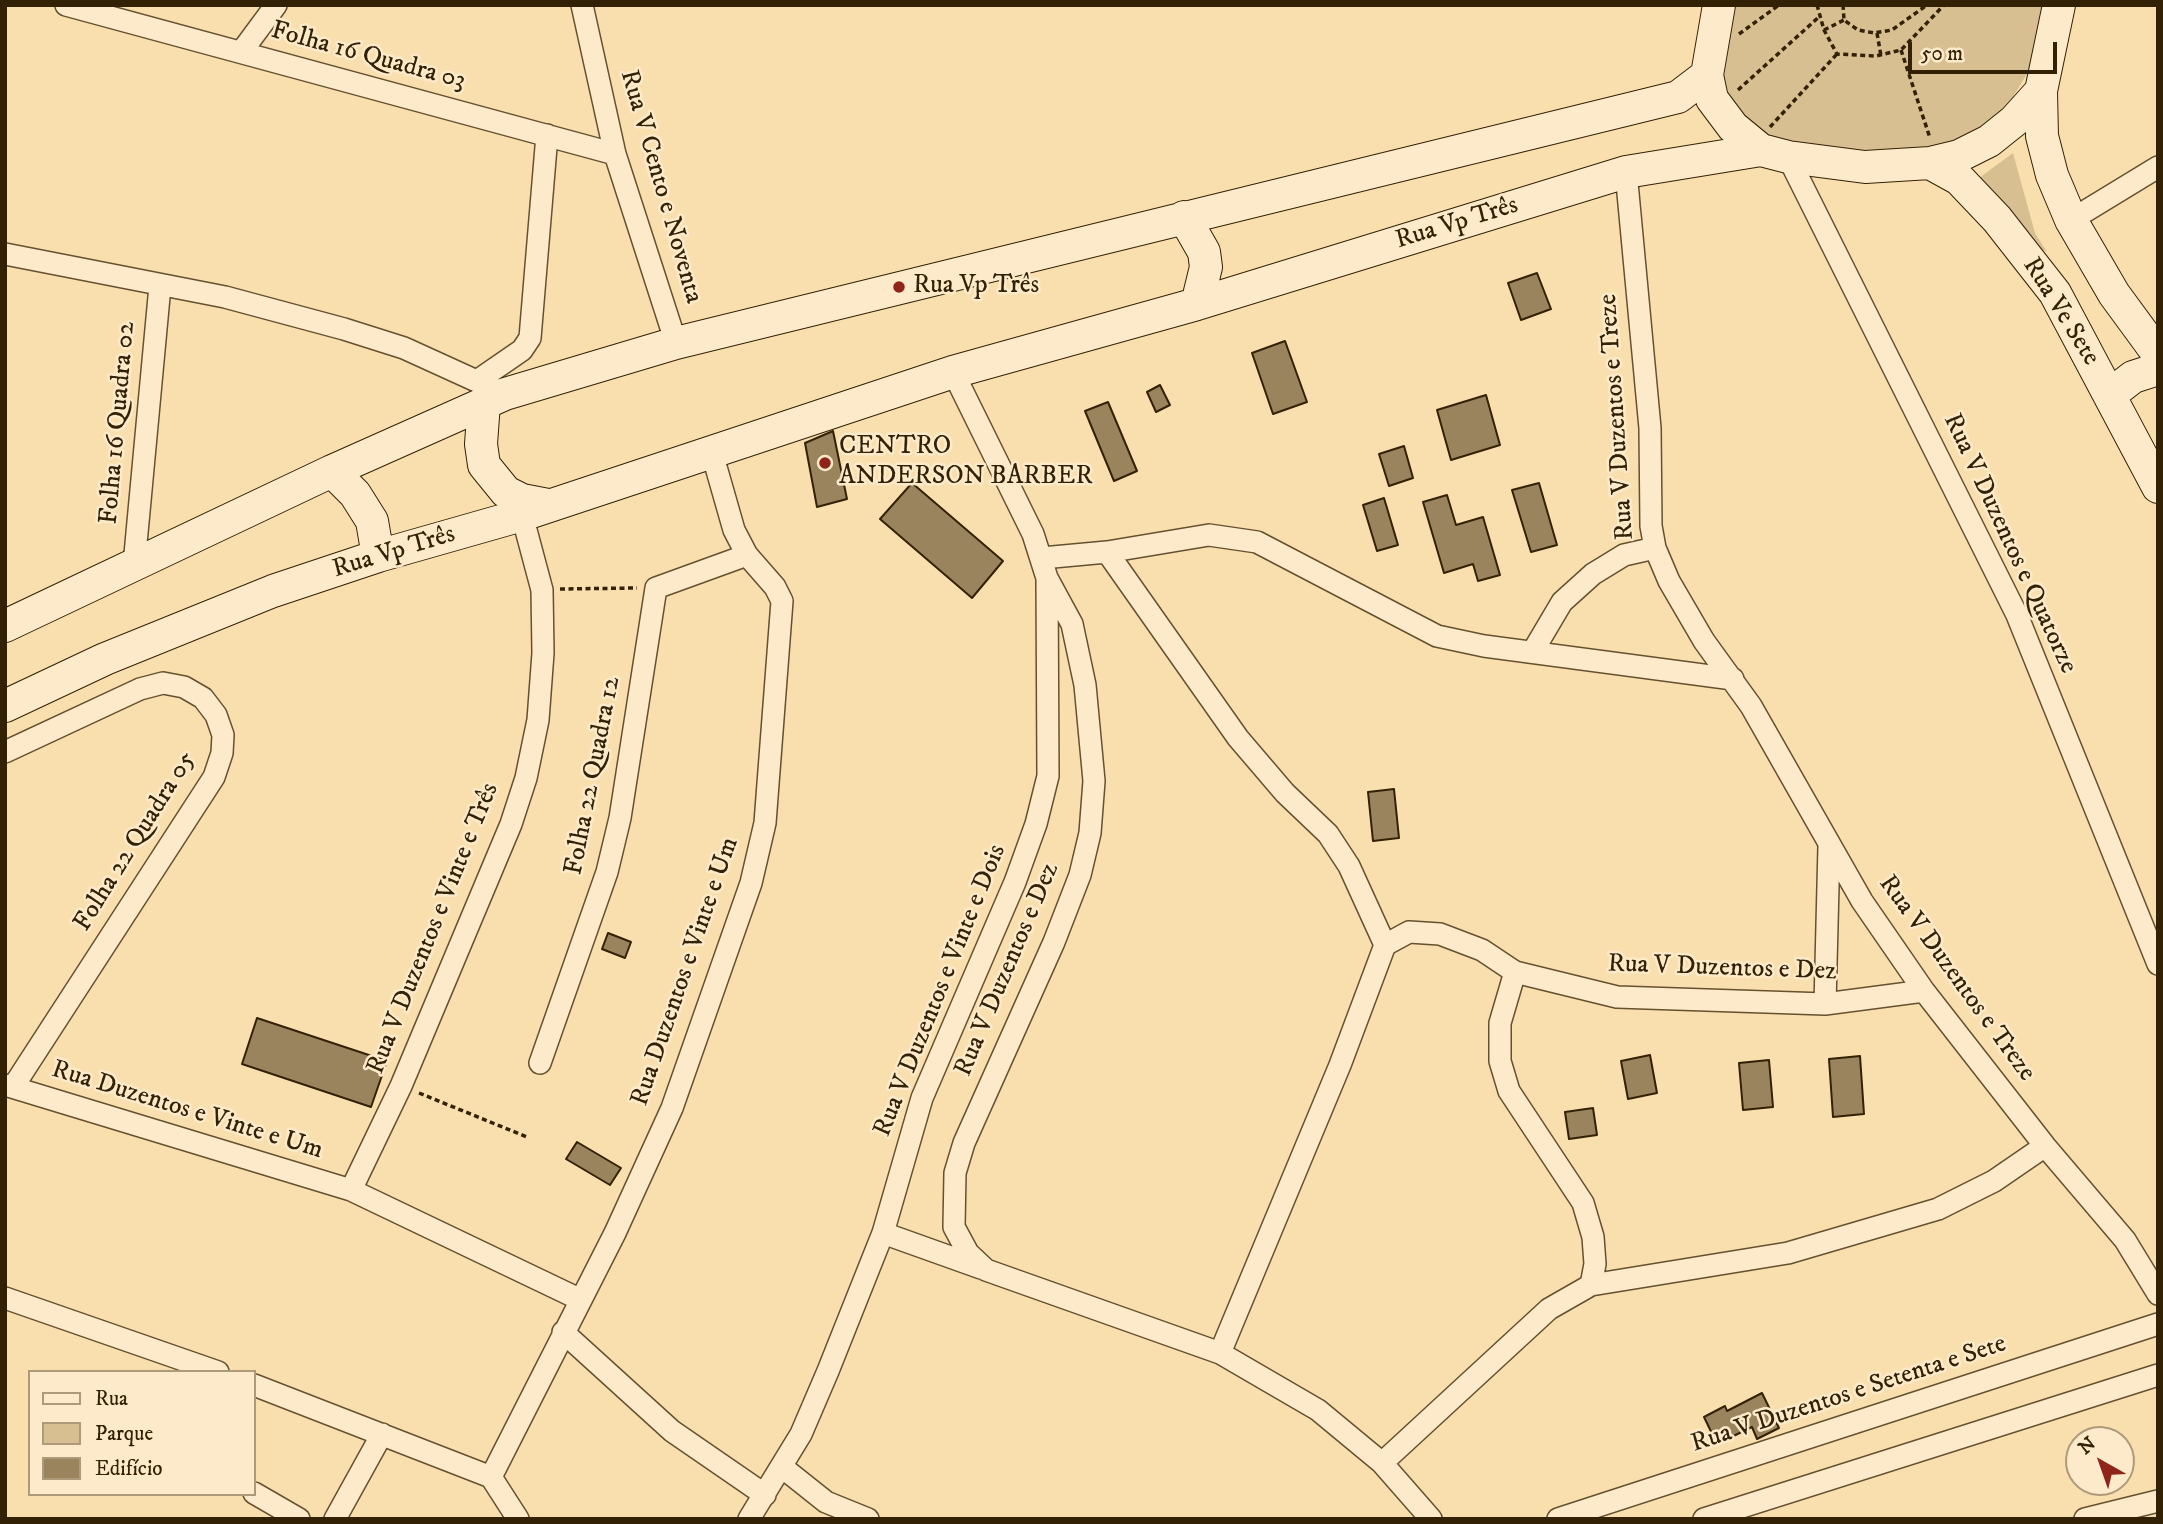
<!DOCTYPE html>
<meta charset="utf-8">
<style>
body{margin:0}
#map{position:relative;width:2163px;height:1524px;overflow:hidden;background:#fadfae;font-family:"IM FELL DW Pica",serif}
canvas{display:block}
.frame{position:absolute;inset:0;border:7px solid #332105;pointer-events:none}
.legend{position:absolute;left:28px;top:1370px;width:228px;height:126px;box-sizing:border-box;background:#fceaca;border:2px solid #ac9a7b;margin:0;padding:9px 12px;list-style:none;font-size:21px;color:#332105}
.legend li{display:flex;align-items:center;gap:14px;height:35px}
.legend b{width:35px;border:2px solid #ac9a7b}
.north{position:absolute;left:2065px;top:1426px;width:70px;height:70px;box-sizing:border-box;background:#fceaca;border:2px solid #ac9a7b;border-radius:50%;rotate:320deg;font-size:19px;font-weight:700;line-height:28px;text-align:center;color:#332105}
.north::after{content:'';display:block;margin:auto;width:24px;height:32px;background:#8f2418;clip-path:polygon(50% 0,100% 100%,50% 72%,0 100%)}
.scale{position:absolute;left:1908px;top:42px;width:149px;height:32px;box-sizing:border-box;border:4px solid #332105;border-top:0;padding-left:9px;font-size:21px;line-height:24px;white-space:nowrap;color:#332105;-webkit-text-stroke:5px #fceaca;paint-order:stroke}
</style>
<div id="map">
<canvas width="2163" height="1524"></canvas>
<div class="frame"></div>
<ul class="legend">
<li><b style="height:9px;background:#fceaca"></b>Rua</li>
<li><b style="height:19px;background:#d8bf91"></b>Parque</li>
<li><b style="height:19px;background:#9a845d"></b>Edifício</li>
</ul>
<div class="north">N</div>
<div class="scale">50 m</div>
</div>
<script>
const ctx = document.querySelector('canvas').getContext('2d');
ctx.lineJoin = 'round';
function fillPath(path, color) { ctx.fillStyle = color; ctx.fill(path, 'evenodd'); }
const shape = rows => new Path2D(rows.map(r => 'M' + r).join(''));
function stroke(path, color, width, dash) { ctx.strokeStyle = color; ctx.lineWidth = width; ctx.lineCap = dash ? 'butt' : 'round'; ctx.setLineDash(dash || []); ctx.stroke(path); }
function drawText(font, color, halo, rows, align = 'center') {
  ctx.font = font + ' "IM FELL DW Pica",serif'; ctx.lineWidth = 5; ctx.setLineDash([]); ctx.textBaseline = 'middle'; ctx.strokeStyle = halo; ctx.fillStyle = color; for (const [text, x, y, turn = 0] of rows) {
    ctx.save(); ctx.translate(x, y); ctx.rotate((+turn || 0) * Math.PI / 180); ctx.textAlign = isNaN(turn) ? turn : align; if (halo) ctx.strokeText(text, 0, 0); ctx.fillText(text, 0, 0); ctx.restore();
  }
}
const green = shape([
 [1724,5,2043,5,2028,72,2006,109,1964,145,1893,155,1750,138,1719,97],
 [2013,153,2035,233,2047,252,2039,248,1979,178]
]);
const building = shape([
 [1537,273,1551,309,1521,320,1508,283,1537,273],
 [1285,341,1307,402,1273,414,1252,353,1285,341],
 [1160,385,1170,405,1156,412,1147,392,1160,385],
 [1486,395,1500,445,1451,460,1437,410,1486,395],
 [1108,402,1137,471,1114,481,1085,411,1108,402],
 [833,431,847,499,817,507,805,443,833,431],
 [1404,446,1413,478,1389,486,1379,454,1404,446],
 [912,483,1003,561,972,598,880,519,912,483],
 [1539,483,1557,545,1531,552,1512,490,1539,483],
 [1447,495,1456,525,1483,517,1500,575,1478,581,1473,564,1444,573,1423,502,1447,495],
 [1384,498,1398,545,1377,551,1363,505,1384,498],
 [1394,789,1399,838,1373,841,1368,792,1394,789],
 [608,933,631,942,625,958,602,949,608,933],
 [257,1018,387,1061,371,1107,242,1064,257,1018],
 [1650,1055,1657,1093,1628,1099,1621,1061,1650,1055],
 [1860,1056,1864,1114,1833,1117,1829,1059,1860,1056],
 [1769,1060,1773,1107,1743,1110,1739,1063,1769,1060],
 [1593,1108,1597,1135,1569,1139,1565,1112,1593,1108],
 [577,1142,621,1168,610,1185,566,1159,577,1142],
 [1762,1393,1779,1428,1757,1439,1752,1427,1717,1444,1704,1417,1725,1406,1727,1411,1762,1393]
]);
const path = shape([
 [1817,5,1824,30,1837,54,1876,56,1901,50,1944,5],
 [1843,5,1844,20,1858,30,1874,33,1892,30,1927,5],
 [1824,30,1844,20],
 [1877,33,1881,56],
 [1739,34,1779,5],
 [1901,50,1930,138],
 [1738,90,1820,16],
 [1770,127,1837,54],
 [560,589,637,588],
 [419,1093,527,1137]
]);
const minor = shape([
 [66,5,615,154],
 [582,5,615,154,676,343],
 [242,51,276,5],
 [1788,157,2017,615,2158,964],
 [1626,172,1650,428,1651,526,1655,548,1669,581,1704,641,1751,706,1862,901,1924,991,2045,1146,2125,1240,2158,1294],
 [2071,220,2158,167],
 [5,254,225,297,344,329,404,348,505,394],
 [953,372,1033,534,1047,578,1072,624,1085,685,1094,781,1090,833,1080,875,1054,942,964,1143,955,1173,954,1227,968,1253,986,1270,1220,1353,1318,1410,1382,1463,1431,1519],
 [477,381,522,350,530,338,547,135],
 [1107,552,1238,738,1285,793,1328,834,1349,866,1385,945],
 [1042,558,1107,552,1209,535,1257,542,1437,636,1484,646,1733,679],
 [134,565,160,286],
 [1533,651,1562,602,1593,574,1624,555,1655,548],
 [5,752,140,689,163,683,184,687,203,698,216,715,223,735,222,753,214,777,13,1087],
 [1515,972,1500,1023,1500,1061,1509,1091,1583,1203,1593,1237,1595,1264,1591,1285],
 [1825,1004,1829,846],
 [540,1063,607,872,620,818,656,588,747,555],
 [5,1085,351,1190,579,1299],
 [351,1190,401,1086,511,824,526,778,538,720,543,653,542,590,522,515],
 [883,1233,981,1268],
 [5,1298,218,1372],
 [563,1332,672,1431,765,1495],
 [1220,1353,1340,1065,1385,945,1409,932,1440,934,1482,950,1515,972,1617,997,1825,1004,1924,991],
 [254,1385,491,1477,518,1519],
 [1382,1463,1549,1309,1591,1285,1788,1253,1938,1209,1994,1181,2045,1146],
 [782,1467,826,1502,868,1519],
 [491,1477,615,1233,672,1108,751,883,765,823,782,601,775,587,747,555,734,530,712,453],
 [254,1493,299,1519],
 [335,1519,382,1434],
 [749,1519,801,1434,828,1371,883,1233,922,1098,1015,882,1036,824,1048,776,1047,578],
 [1558,1519,2158,1324],
 [1704,1519,2158,1375],
 [2085,1519,2158,1501]
]);
const secondary = shape([
 [1719,5,1707,75,1712,99,1733,127,1761,150,1788,157,1865,167,1930,163,1959,156,1989,141,2014,121,2041,91,2059,5],
 [2041,91,2042,136,2052,175,2071,220,2114,294,2158,354],
 [1930,163,1959,179,1997,219,2055,293,2158,487],
 [1184,217,1204,252,1206,267,1197,304],
 [2111,394,2133,377,2158,369],
 [484,403,481,444,484,465,506,492,522,500,548,505],
 [332,471,355,494,372,521,378,556],
 [5,626,332,471,505,394,676,343,1678,97,1707,75],
 [5,706,105,659,273,591,378,556,522,515,953,372,1197,304,1626,172,1761,150]
]);
const markers = [
 [899,287,7,"#8f2418"],
 [825,463,7,"#8f2418"]
];
const streetNames = [
 ["Folha 16 Quadra 03",368,57,15],
 ["Rua V Cento e Noventa",660,187,74],
 ["Rua Vp Três",1457,224,-17],
 ["Rua Ve Sete",2060,312,58],
 ["Rua V Duzentos e Treze",1618,417,-94],
 ["Folha 16 Quadra 02",119,423,-85],
 ["Rua V Duzentos e Quatorze",2009,544,65],
 ["Rua Vp Três",394,553,-17],
 ["Folha 22 Quadra 12",594,776,-79],
 ["Folha 22 Quadra 05",136,842,-58],
 ["Rua V Duzentos e Vinte e Três",434,929,-68],
 ["Rua V Duzentos e Dez",1722,969,2],
 ["Rua V Duzentos e Dez",1008,970,-67],
 ["Rua Duzentos e Vinte e Um",686,972,-71],
 ["Rua V Duzentos e Treze",1956,979,54],
 ["Rua V Duzentos e Vinte e Dois",941,991,-68],
 ["Rua Duzentos e Vinte e Um",187,1111,17],
 ["Rua V Duzentos e Setenta e Sete",1849,1395,-18]
];
const poiNames = [
 ["Rua Vp Três",913,287],
 ["CENTRO",839,448],
 ["ANDERSON BARBER",839,478]
];
fillPath(green, '#d8bf91');
fillPath(building, '#9a845d');
stroke(building, '#332105', 2);
stroke(minor, '#65502f', 24);
stroke(secondary, '#332105', 34);
stroke(path, '#332105', 3.5, [5, 3.5]);
stroke(minor, '#fceaca', 21);
stroke(secondary, '#fceaca', 32);
for (const [x, y, r, color] of markers) { const dot = new Path2D(); dot.arc(x, y, r, 0, 2 * Math.PI); ctx.fillStyle = color; ctx.fill(dot); stroke(dot, '#fceaca', 2.5); }
drawText('26px', '#332105', '#fceaca', streetNames);
drawText('26px', '#332105', '#fceaca', poiNames, 'left');
</script>
